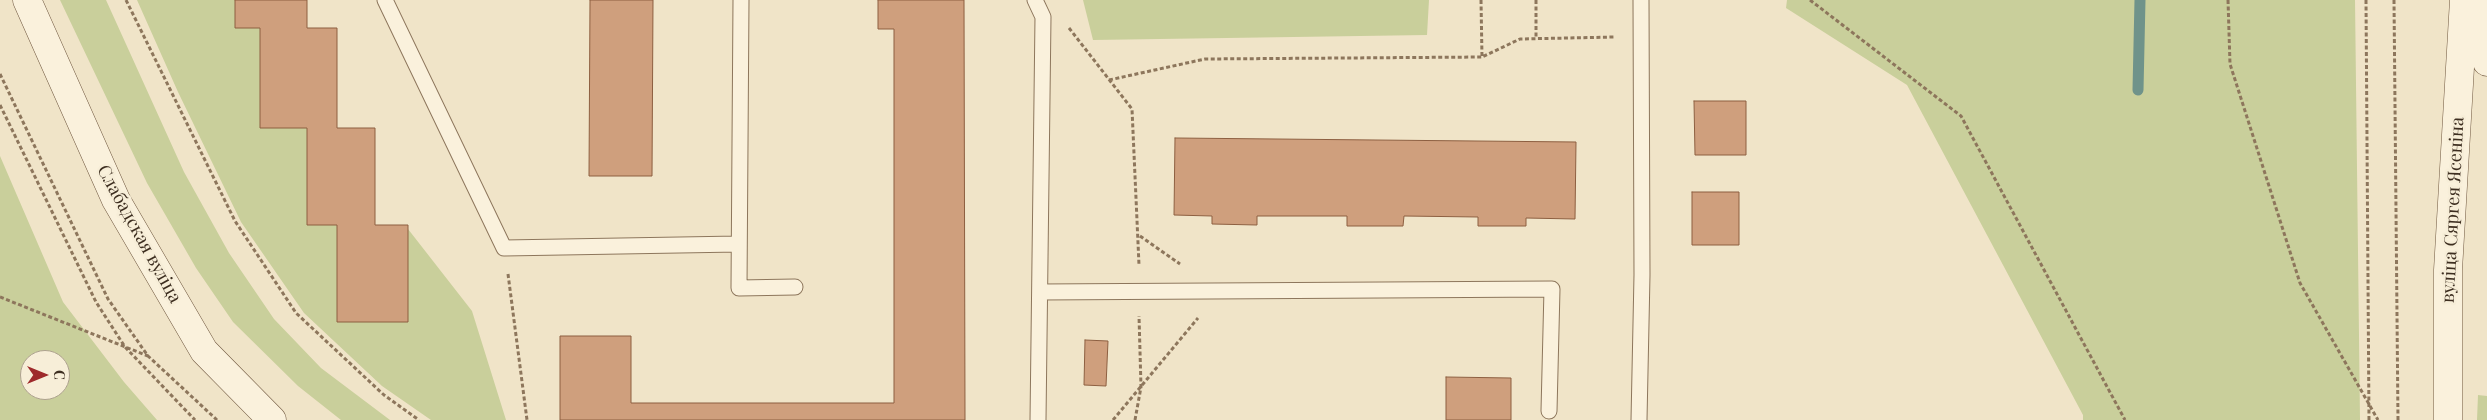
<!DOCTYPE html>
<meta charset="utf-8">
<style>
body{margin:0}
#map{position:relative;width:2487px;height:420px;overflow:hidden;background:#f0e4c8;font-family:"Playfair Display",serif}
canvas{display:block}
.north{position:absolute;left:20px;top:350px;width:50px;height:50px;box-sizing:border-box;background:#f7eed8;border:1px solid #ada18e;border-radius:50%;rotate:90deg;font-size:14px;font-weight:700;line-height:20px;text-align:center;color:#3d2e20}
.north::after{content:'';display:block;margin:auto;width:18px;height:22px;background:#9e2a2b;clip-path:polygon(50% 0,100% 100%,50% 72%,0 100%)}
</style>
<div id="map">
<canvas width="2487" height="420"></canvas>
<div class="north">С</div>
</div>
<script>
const ctx = document.querySelector('canvas').getContext('2d');
ctx.lineJoin = 'round';
function fillPath(path, color) { ctx.fillStyle = color; ctx.fill(path, 'evenodd'); }
const shape = rows => new Path2D(rows.map(r => 'M' + r).join(''));
function stroke(path, color, width, dash) { ctx.strokeStyle = color; ctx.lineWidth = width; ctx.lineCap = dash ? 'butt' : 'round'; ctx.setLineDash(dash || []); ctx.stroke(path); }
function drawText(font, color, halo, rows, align = 'center') {
  ctx.font = font + ' "Playfair Display",serif'; ctx.lineWidth = 5; ctx.setLineDash([]); ctx.textBaseline = 'middle'; ctx.strokeStyle = halo; ctx.fillStyle = color; for (const [text, x, y, turn = 0] of rows) {
    ctx.save(); ctx.translate(x, y); ctx.rotate((+turn || 0) * Math.PI / 180); ctx.textAlign = isNaN(turn) ? turn : align; if (halo) ctx.strokeText(text, 0, 0); ctx.fillText(text, 0, 0); ctx.restore();
  }
}
const green = shape([
 [60,0,106,0,184,172,229,253,274,319,321,368,390,420,341,420,298,386,233,322,196,268,147,183],
 [137,0,235,0,235,27,260,28,260,127,307,128,307,225,337,225,337,322,408,322,408,229,472,311,506,420,431,420,382,386,304,313,241,222,178,92],
 [1083,0,1429,0,1427,35,1093,40],
 [1787,0,2355,0,2360,420,2083,420,2083,415,1907,85,1786,8],
 [0,156,63,302,124,382,157,420,0,420],
 [30,360,60,360,60,390,30,390],
 [2478,395,2487,396,2487,420,2477,420]
]);
const stream = shape([
 [2138,90,2140,0]
]);
const building = shape([
 [235,0,307,0,307,28,337,28,337,128,375,128,375,225,408,225,408,322,337,322,337,225,307,225,307,128,260,128,260,28,235,28,235,0],
 [590,0,653,0,652,176,589,176,590,0],
 [878,0,964,0,965,420,560,420,560,336,631,336,631,403,894,403,894,29,878,29,878,0],
 [1694,101,1746,101,1746,155,1695,155,1694,101],
 [1175,138,1576,142,1575,219,1526,218,1526,226,1478,226,1478,217,1404,216,1403,226,1347,226,1347,216,1257,216,1257,225,1212,224,1212,216,1174,215,1175,138],
 [1692,192,1739,192,1739,245,1692,245,1692,192],
 [1085,340,1108,341,1106,386,1084,385,1085,340],
 [1446,377,1511,378,1511,420,1446,420,1446,377]
]);
const path = shape([
 [126,0,235,221,296,313,384,395,419,420],
 [1481,0,1482,57,1520,39,1615,37],
 [1536,0,1536,39],
 [1810,0,1961,116,2125,420],
 [2228,0,2230,64,2300,283,2378,420],
 [2366,0,2369,420],
 [2394,0,2398,420],
 [1069,28,1132,109,1139,265],
 [0,74,108,299,148,356,217,420],
 [1109,80,1205,59,1482,57],
 [0,105,96,302,125,347,195,420],
 [1140,236,1180,264],
 [508,274,527,420],
 [0,297,148,356],
 [1113,420,1198,318],
 [1135,420,1141,387,1139,316]
]);
const service = shape([
 [385,0,504,248,738,244],
 [741,0,739,288,795,287],
 [1035,0,1043,17,1038,420],
 [1040,292,1552,289,1549,411],
 [1639,420,1642,275,1641,0]
]);
const secondary = shape([
 [27,0,116,200,204,351,272,420],
 [2480,0,2487,62],
 [2448,420,2448,270,2464,0]
]);
const streetNames = [
 ["вуліца Сяргея Ясеніна",2453,210,-87],
 ["Слабадская вуліца",139,234,61]
];
fillPath(green, '#c9cf9b');
stroke(stream, '#6f938a', 11);
fillPath(building, '#cf9f7d');
stroke(building, '#8d5f41', 1);
stroke(service, '#8d765c', 17);
stroke(secondary, '#6f573f', 29);
stroke(path, '#8d765c', 3, [4, 2.5]);
stroke(service, '#faf1dc', 15);
stroke(secondary, '#faf1dc', 28);
drawText('18px', '#3d2e20', '#f7eed8', streetNames);
</script>
